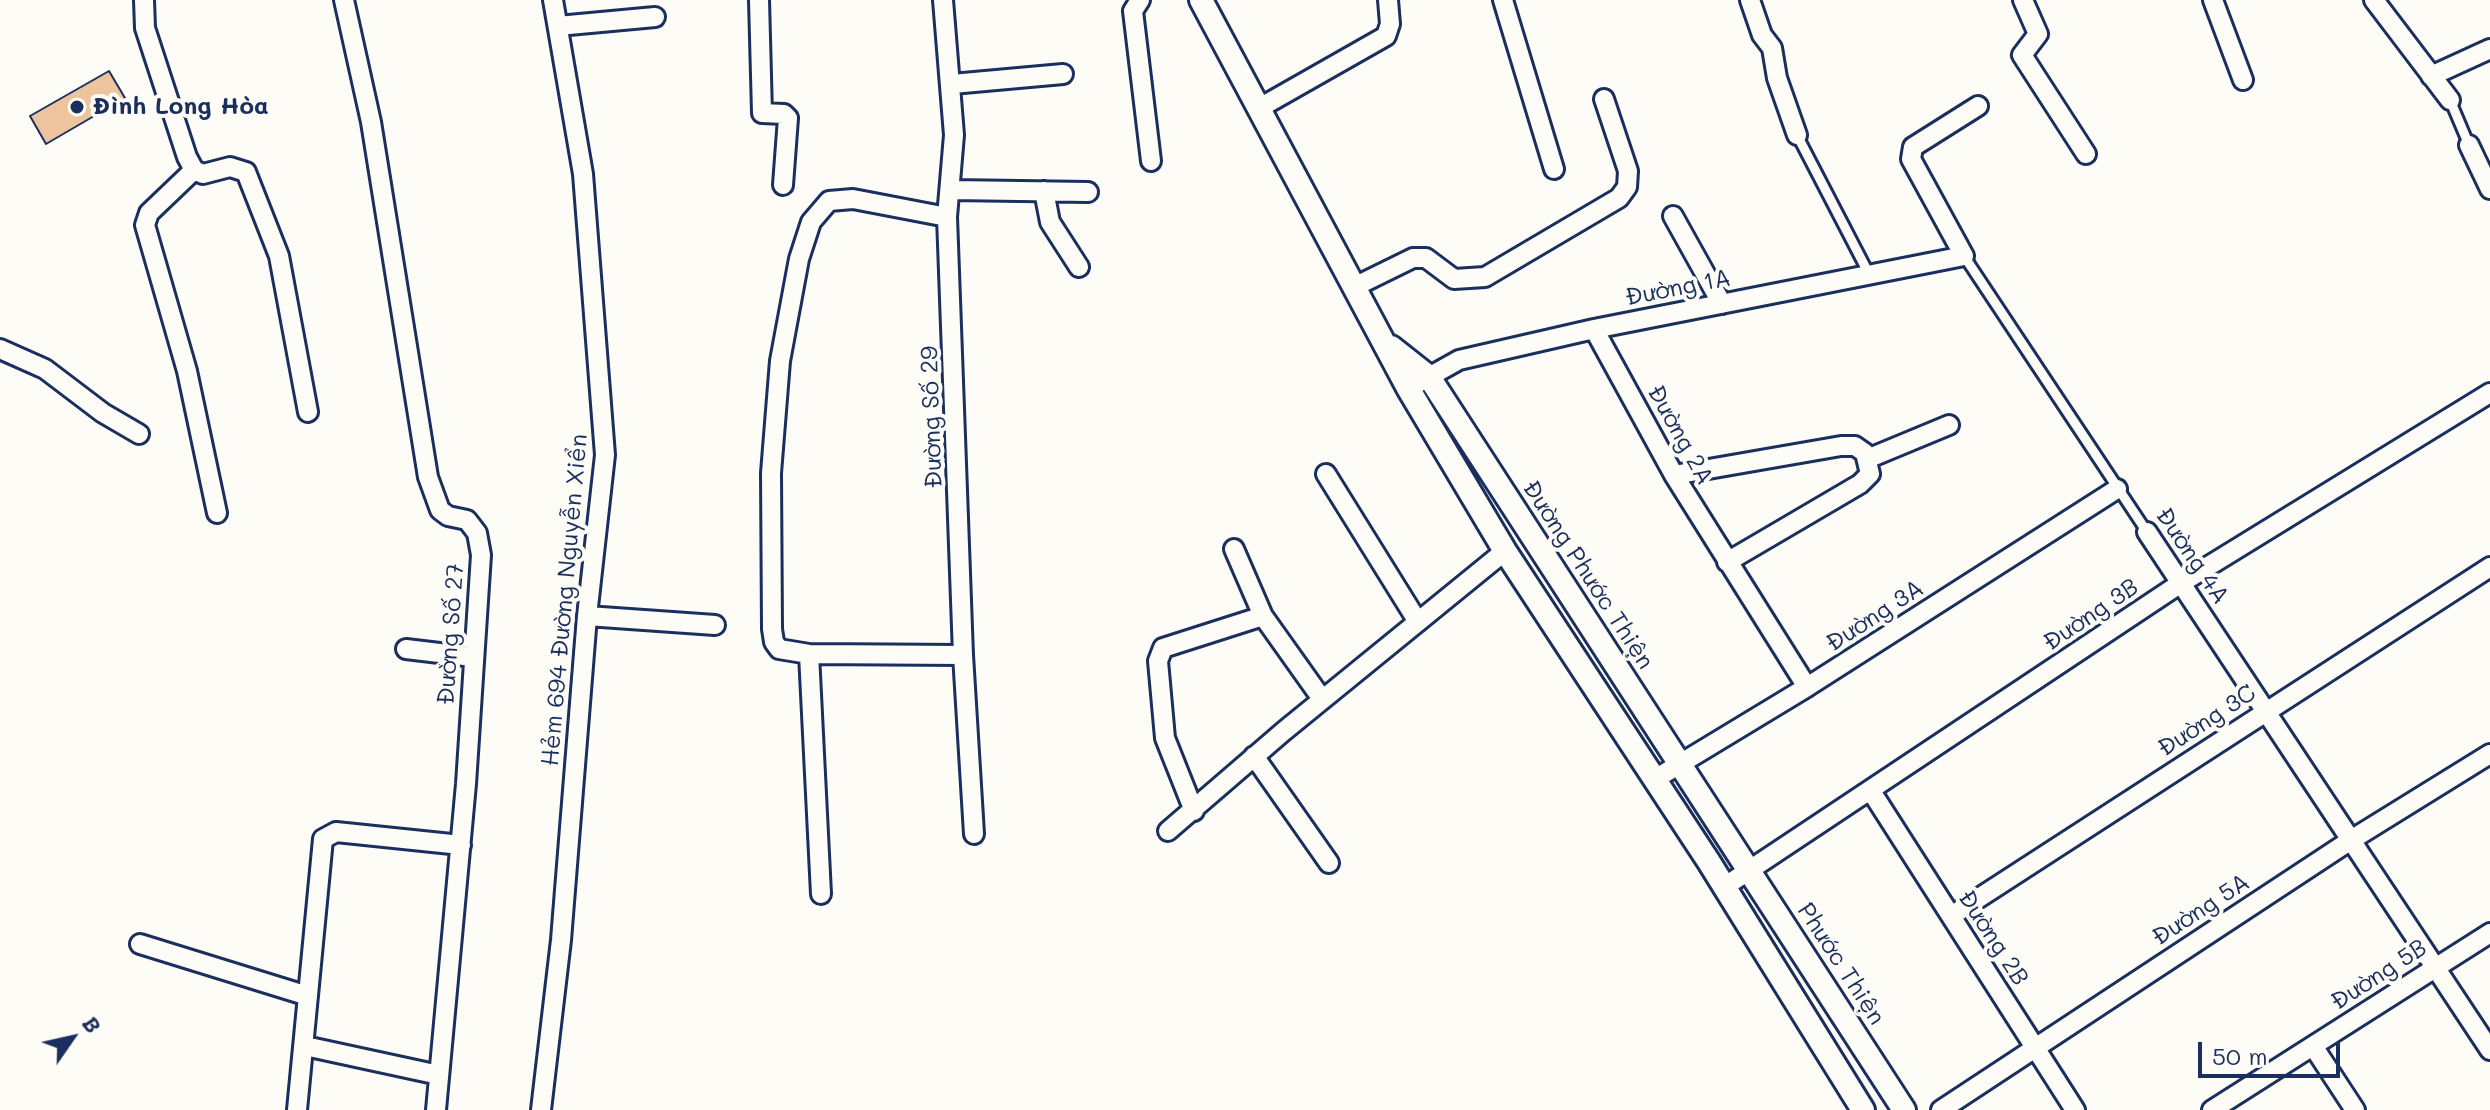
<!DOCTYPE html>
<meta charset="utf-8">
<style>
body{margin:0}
#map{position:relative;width:2490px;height:1110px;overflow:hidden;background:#fdfcf7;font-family:Mali,sans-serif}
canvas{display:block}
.north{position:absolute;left:32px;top:998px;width:80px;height:80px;-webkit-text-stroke:6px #fdfcf7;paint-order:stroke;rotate:56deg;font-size:22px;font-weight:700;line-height:32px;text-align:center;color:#1b2f5e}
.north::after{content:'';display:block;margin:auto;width:28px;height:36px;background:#1b2f5e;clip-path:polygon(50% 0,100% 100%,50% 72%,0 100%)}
.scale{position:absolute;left:2198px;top:1042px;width:142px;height:36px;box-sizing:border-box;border:4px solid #1b2f5e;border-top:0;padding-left:10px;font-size:24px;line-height:28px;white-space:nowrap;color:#1b2f5e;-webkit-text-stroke:6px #fdfcf7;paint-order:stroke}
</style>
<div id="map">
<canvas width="2490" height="1110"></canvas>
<div class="north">B</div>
<div class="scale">50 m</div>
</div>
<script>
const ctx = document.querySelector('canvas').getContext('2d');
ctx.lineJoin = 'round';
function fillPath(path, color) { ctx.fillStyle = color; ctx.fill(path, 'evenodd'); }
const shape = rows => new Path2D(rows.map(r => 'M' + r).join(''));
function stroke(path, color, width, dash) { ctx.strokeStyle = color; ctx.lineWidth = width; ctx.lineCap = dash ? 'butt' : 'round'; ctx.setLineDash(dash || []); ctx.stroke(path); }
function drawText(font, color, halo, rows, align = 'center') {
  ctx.font = font + ' Mali,sans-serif'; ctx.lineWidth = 8; ctx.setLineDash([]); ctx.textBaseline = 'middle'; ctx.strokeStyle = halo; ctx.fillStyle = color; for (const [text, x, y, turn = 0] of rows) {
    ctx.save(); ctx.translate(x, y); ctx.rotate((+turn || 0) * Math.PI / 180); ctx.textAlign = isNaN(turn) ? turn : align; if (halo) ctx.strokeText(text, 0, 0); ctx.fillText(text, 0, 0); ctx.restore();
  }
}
const building = shape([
 [109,71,125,98,46,144,30,116,109,71]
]);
const service = shape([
 [2450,100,2469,145],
 [1797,135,1869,274],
 [1964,256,2147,532]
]);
const minor = shape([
 [144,0,145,28,187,157,194,170,203,174,230,167,246,172,279,256,308,412],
 [344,0,371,122,428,477,440,510,448,516,467,520,477,533,481,555,466,784,436,1110],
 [759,0,762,113,784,114,788,118,783,185],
 [943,0,954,135,947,217,963,655,974,834],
 [1140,0,1133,11,1151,161],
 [1503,0,1554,169],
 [1750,0,1762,35,1772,48,1777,78,1797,135],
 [2023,0,2038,34,2022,55,2086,154],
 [2213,0,2243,80],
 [2374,0,2450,100],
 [558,26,655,17],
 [2431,76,2490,49],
 [952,84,1063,74],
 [1261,107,1386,36,1390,24,1388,0],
 [2469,145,2490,189],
 [194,170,149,213,145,225,187,371,217,513],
 [952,190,1088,192],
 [1044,191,1050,222,1079,267],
 [1673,216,1722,304],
 [947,217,853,199,829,201,811,222,799,259,780,361,771,473,772,629,774,642,779,649,809,654,963,655],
 [1356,286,1413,258,1426,258,1454,279,1485,277,1619,198,1627,187,1628,171,1604,99],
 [1594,329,1674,475,1807,687],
 [0,349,45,369,103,413,139,434],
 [1418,383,1459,360,1594,329,1964,256,1911,159,1913,147,1978,106],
 [1867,459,1949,425],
 [1326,474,1418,622],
 [1674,475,1841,446,1855,446,1865,453,1870,474,1860,484,1727,562],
 [2147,532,2490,1050],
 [1234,549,1263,616],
 [587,616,715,625],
 [406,649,473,657],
 [809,654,821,894],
 [1254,756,1329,863],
 [1655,779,1807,687,2117,489],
 [1871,791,2075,1110],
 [1194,811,1165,738,1158,661,1163,648,1263,616,1322,699],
 [1168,831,1284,731,1505,551],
 [1724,887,2181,583,2490,393],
 [1951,916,2490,567],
 [140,944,308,996],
 [305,1046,439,1075],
 [2313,1046,2355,1110],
 [297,1110,323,839,336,832,461,845],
 [541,1110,561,940,587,616,605,455,583,174,553,0],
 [1941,1110,2351,840,2490,754],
 [2212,1110,2490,933]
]);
const tertiary = shape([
 [1201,0,1408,388,1505,551,1709,862,1863,1110],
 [1391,347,1429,377,1904,1110]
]);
const markers = [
 [77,107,8,"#1b2f5e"]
];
const poiNames = [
 ["Đình Long Hòa",93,107]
];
const streetNames = [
 ["Đường 1A",1678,288,-11],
 ["Đường Số 29",932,417,-92],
 ["Đường 2A",1680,435,61],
 ["Đường 4A",2192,556,56],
 ["Đường Phước Thiện",1588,575,57],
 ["Hẻm 694 Đường Nguyễn Xiển",565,600,-85],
 ["Đường 3B",2091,615,-34],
 ["Đường 3A",1875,616,-33],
 ["Đường Số 27",451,634,-86],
 ["Đường 3C",2207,721,-33],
 ["Đường 5A",2201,910,-33],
 ["Đường 2B",1993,938,57],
 ["Phước Thiện",1841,964,57],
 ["Đường 5B",2379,975,-33]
];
fillPath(building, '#eec49e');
stroke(building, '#1b2f5e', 2);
stroke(service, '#1b2f5e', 15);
stroke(minor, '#1b2f5e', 24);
stroke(tertiary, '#1b2f5e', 28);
stroke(service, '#fdfcf7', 9);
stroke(minor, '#fdfcf7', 18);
stroke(tertiary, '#fdfcf7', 22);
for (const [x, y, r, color] of markers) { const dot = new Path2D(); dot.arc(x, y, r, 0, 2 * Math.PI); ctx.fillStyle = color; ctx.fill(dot); stroke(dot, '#fdfcf7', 3); }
drawText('bold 24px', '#1b2f5e', '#fdfcf7', poiNames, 'left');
drawText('24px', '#1b2f5e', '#fdfcf7', streetNames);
</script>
